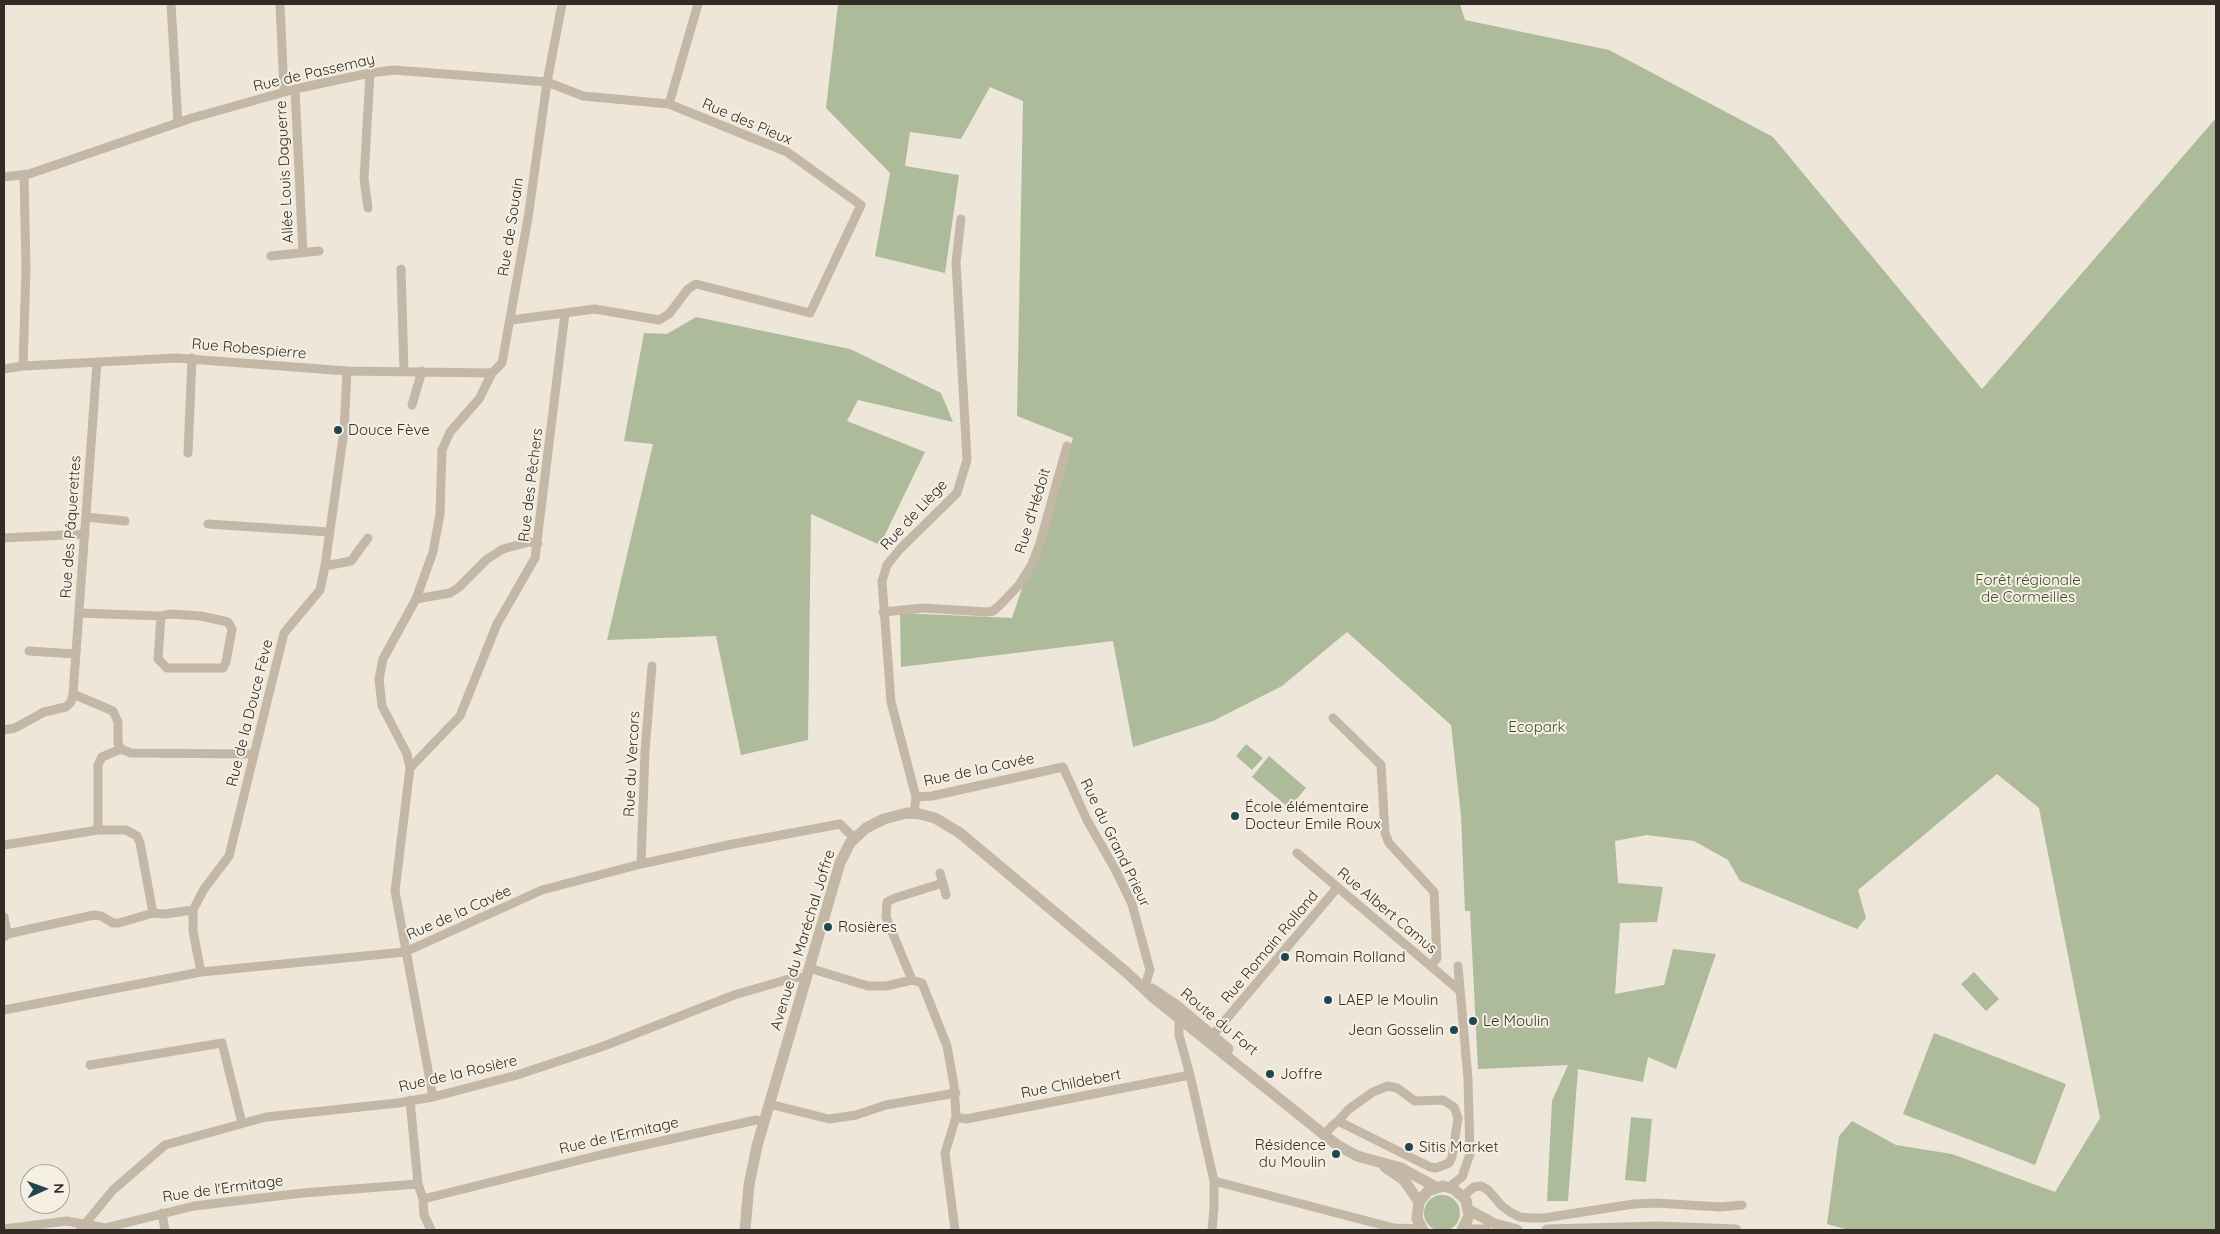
<!DOCTYPE html>
<meta charset="utf-8">
<style>
body{margin:0}
#map{position:relative;width:2220px;height:1234px;overflow:hidden;background:#eee6d9;font-family:Quicksand,sans-serif}
canvas{display:block}
.frame{position:absolute;inset:0;border:5px solid #322b26;pointer-events:none}
.north{position:absolute;left:20px;top:1164px;width:50px;height:50px;box-sizing:border-box;background:#f6f0e4;border:1px solid #a8a198;border-radius:50%;rotate:88deg;font-size:14px;font-weight:700;line-height:20px;text-align:center;color:#322b26}
.north::after{content:'';display:block;margin:auto;width:18px;height:22px;background:#20474e;clip-path:polygon(50% 0,100% 100%,50% 72%,0 100%)}
</style>
<div id="map">
<canvas width="2220" height="1234"></canvas>
<div class="frame"></div>
<div class="north">N</div>
</div>
<script>
const ctx = document.querySelector('canvas').getContext('2d');
ctx.lineJoin = 'round';
function fillPath(path, color) { ctx.fillStyle = color; ctx.fill(path, 'evenodd'); }
const shape = rows => new Path2D(rows.map(r => 'M' + r).join(''));
function stroke(path, color, width, dash) { ctx.strokeStyle = color; ctx.lineWidth = width; ctx.lineCap = dash ? 'butt' : 'round'; ctx.setLineDash(dash || []); ctx.stroke(path); }
function drawText(font, color, halo, rows, align = 'center') {
  ctx.font = font + ' Quicksand,sans-serif'; ctx.lineWidth = 4; ctx.setLineDash([]); ctx.textBaseline = 'middle'; ctx.strokeStyle = halo; ctx.fillStyle = color; for (const [text, x, y, turn = 0] of rows) {
    ctx.save(); ctx.translate(x, y); ctx.rotate((+turn || 0) * Math.PI / 180); ctx.textAlign = isNaN(turn) ? turn : align; if (halo) ctx.strokeText(text, 0, 0); ctx.fillText(text, 0, 0); ctx.restore();
  }
}
const green = shape([
 [838,4,1460,4,1465,20,1609,50,1773,137,1982,389,2216,118,2216,1230,1849,1230,1827,1224,1839,1136,1852,1121,1896,1145,1952,1154,2055,1192,2100,1118,2039,808,1997,774,1858,890,1866,918,1857,929,1740,881,1728,860,1694,841,1647,835,1615,841,1618,883,1663,887,1657,922,1620,923,1615,994,1664,985,1673,949,1716,954,1676,1069,1648,1057,1643,1082,1578,1069,1568,1201,1547,1201,1552,1101,1568,1065,1478,1069,1470,911,1465,911,1461,816,1451,725,1347,632,1282,686,1213,721,1133,747,1113,641,901,667,900,613,1012,618,1073,438,1017,416,1023,101,990,87,961,139,910,132,905,166,959,175,945,273,875,256,890,173,826,108],
 [696,317,850,349,941,393,953,422,858,400,847,421,925,452,880,545,811,514,808,740,741,755,716,636,607,640,653,444,624,441,644,333,667,334],
 [1246,744,1263,758,1252,770,1236,756],
 [1269,756,1306,788,1289,808,1252,777],
 [1974,972,1999,999,1986,1011,1961,984],
 [1934,1033,2066,1084,2035,1165,1903,1114],
 [1631,1117,1652,1119,1646,1182,1625,1180],
 '1424 1213a18 18 0 1 1 36 0a18 18 0 1 1-36 0Z'
]);
const minor = shape([
 [171,4,178,123],
 [280,4,284,92],
 [295,89,303,253],
 [669,104,698,4],
 [4,177,29,174,192,118,295,89,370,73,394,70,547,82,583,96,669,104,787,152,861,205,810,313,696,284,688,289,669,314,659,320,595,309,511,320],
 [368,208,364,179,370,73],
 [271,256,319,251],
 [401,269,404,371],
 [23,366,26,269,24,175],
 [4,369,23,366,176,358,347,371,492,373],
 [412,405,422,371],
 [188,453,192,358],
 [86,517,125,521],
 [208,524,329,532],
 [4,538,85,534],
 [325,566,351,561,368,538],
 [416,599,450,593,458,588,487,559,503,549,529,542,538,543],
 [883,612,923,608,987,612,993,611,1000,605,1019,585,1032,564,1040,543,1067,446],
 [79,613,161,616,169,614,201,616,228,622,232,629,226,662,223,668,167,668,158,659,161,616],
 [29,651,75,654],
 [73,694,97,362],
 [1333,718,1381,765,1385,833,1389,843,1434,892,1437,958,1431,966],
 [4,730,15,728,44,712,66,707,71,702,73,694,113,711,118,722,118,743,121,749,131,753,253,754],
 [121,749,102,757,98,765,98,830,126,830,137,836,140,843,153,913],
 [410,768,407,754,382,706,379,679,383,659,416,599,433,552,440,514,442,450,450,432,479,399,492,373,502,363,528,218,547,82,562,4],
 [916,797,891,702,882,581,887,565,900,549,957,493,967,460,956,262,961,219],
 [914,813,916,797,932,796,1063,767,1087,820,1115,869,1132,904,1150,970,1144,989],
 [4,845,98,830],
 [1297,853,1459,990],
 [641,864,645,751,652,666],
 [940,873,946,895],
 [4,917,7,934],
 [4,937,7,934,94,915,101,916,113,923,119,923,153,913,165,914,193,910],
 [809,968,868,986,886,986,912,980,922,983,947,1046,954,1085,956,1117,945,1153,955,1230],
 [201,972,193,931,193,910,204,889,229,856,284,633,320,590,325,566,344,431,347,371],
 [912,980,886,917,887,902,895,898,943,883],
 [4,1010,201,972,405,952,542,890,641,864,728,845,840,824,854,838],
 [1183,1014,1179,1022,1179,1035,1190,1075,1214,1181,1214,1208,1212,1230],
 [1207,1039,1211,1037,1337,888],
 [90,1065,222,1043,242,1123],
 [433,1097,395,891,410,768,460,716,497,624,535,558,565,313],
 [410,1100,418,1184,423,1199,424,1215,431,1230],
 [769,1104,829,1119,856,1115,886,1105,956,1093],
 [956,1117,966,1119,1190,1075],
 [1325,1134,1332,1126,1338,1121,1349,1109,1373,1092,1388,1086,1397,1088,1415,1101,1443,1100,1454,1107,1458,1118,1452,1157,1449,1163,1436,1168,1430,1167,1338,1121],
 [1214,1181,1394,1228,1422,1229],
 [1449,1187,1462,1177,1470,1154,1468,1079,1458,966],
 [1463,1196,1474,1187,1481,1186,1488,1190,1502,1206,1510,1212,1520,1217,1531,1218,1544,1218,1634,1204,1656,1203,1720,1207,1742,1205],
 [423,1199,604,1154,756,1120,764,1122],
 [162,1213,165,1230],
 [4,1229,67,1221,105,1228,194,1206,303,1193,418,1184],
 [80,1230,113,1190,165,1145,266,1117,398,1103,433,1097,517,1075,604,1046,734,995,796,977,806,978]
]);
const tertiary = shape([
 [1152,989,1176,1005,1228,1049],
 [1385,1167,1404,1180,1419,1202],
 [1469,1210,1495,1224,1517,1230],
 [745,1230,749,1185,757,1146,840,863,850,843,866,828,884,819,907,813,920,814,935,818,960,833,1126,972,1154,998,1337,1145,1357,1156,1401,1168,1436,1187],
 [1423,1230,1417,1219,1419,1202,1428,1191,1443,1186,1454,1189,1466,1200,1469,1216,1462,1230],
 [1467,1230,1485,1230],
 [1547,1230,1660,1227,1736,1230]
]);
const markers = [
 [338,430,5,"#20474e"],
 [1235,816,5,"#20474e"],
 [828,927,5,"#20474e"],
 [1285,957,5,"#20474e"],
 [1328,1000,5,"#20474e"],
 [1473,1021,5,"#20474e"],
 [1454,1030,5,"#20474e"],
 [1270,1074,5,"#20474e"],
 [1409,1147,5,"#20474e"],
 [1336,1154,5,"#20474e"]
];
const streetNames = [
 ["Rue de Passemay",314,73,-13],
 ["Rue des Pieux",747,122,23],
 ["Allée Louis Daguerre",285,172,-93],
 ["Rue de Souain",511,227,-81],
 ["Rue Robespierre",249,349,5],
 ["Rue des Pêchers",531,485,-83],
 ["Rue d'Hédoit",1033,511,-73],
 ["Rue de Liège",914,515,-47],
 ["Rue des Pâquerettes",71,527,-86],
 ["Rue de la Douce Fève",250,713,-76],
 ["Rue du Vercors",632,764,-87],
 ["Rue de la Cavée",979,770,-12],
 ["Rue du Grand Prieur",1115,843,64],
 ["Rue Albert Camus",1387,911,40],
 ["Rue de la Cavée",459,913,-24],
 ["Avenue du Maréchal Joffre",803,940,-73],
 ["Rue Romain Rolland",1270,947,-50],
 ["Route du Fort",1219,1022,40],
 ["Rue de la Rosière",458,1074,-13],
 ["Rue Childebert",1071,1084,-11],
 ["Rue de l'Ermitage",619,1136,-13],
 ["Rue de l'Ermitage",223,1189,-8]
];
const poiNames = [
 ["Douce Fève",348,430],
 ["École élémentaire",1245,807],
 ["Docteur Emile Roux",1245,824],
 ["Rosières",838,927],
 ["Romain Rolland",1295,957],
 ["LAEP le Moulin",1338,1000],
 ["Le Moulin",1483,1021],
 ["Jean Gosselin",1444,1030,"right"],
 ["Joffre",1280,1074],
 ["Résidence",1326,1145,"right"],
 ["du Moulin",1326,1162,"right"],
 ["Sitis Market",1419,1147]
];
const parkNames = [
 ["Forêt régionale",2028,580],
 ["de Cormeilles",2028,597],
 ["Ecopark",1537,727]
];
fillPath(green, '#adbb9b');
stroke(minor, '#c4b7a6', 9);
stroke(tertiary, '#c4b7a6', 11);
for (const [x, y, r, color] of markers) { const dot = new Path2D(); dot.arc(x, y, r, 0, 2 * Math.PI); ctx.fillStyle = color; ctx.fill(dot); stroke(dot, '#f6f0e4', 2); }
drawText('15px', '#322b26', '#f6f0e4', streetNames);
drawText('15px', '#322b26', '#f6f0e4', poiNames, 'left');
drawText('15px', '#3e4d2d', '#f6f0e4', parkNames);
</script>
